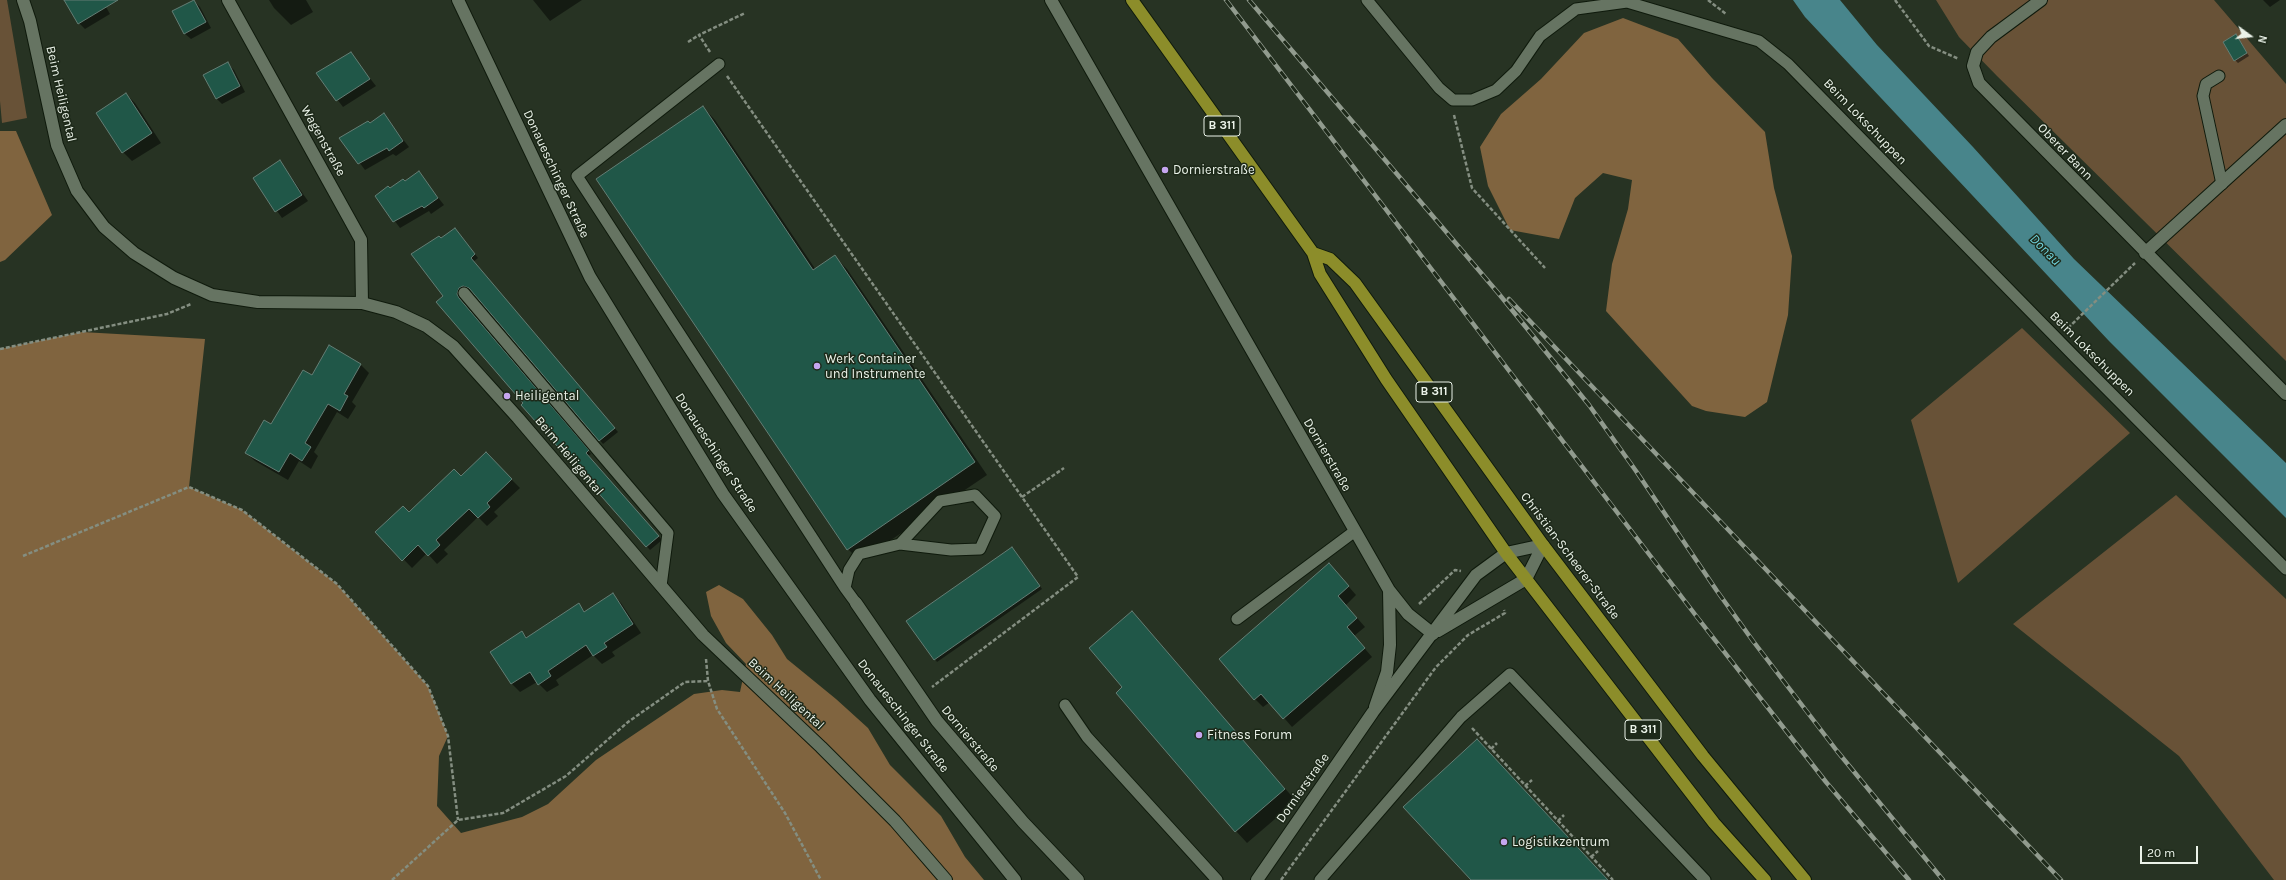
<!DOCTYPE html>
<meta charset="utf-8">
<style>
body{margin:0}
#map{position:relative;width:2286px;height:880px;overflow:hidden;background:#273323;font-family:Karla,sans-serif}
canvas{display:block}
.north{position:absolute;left:2230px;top:16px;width:40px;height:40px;-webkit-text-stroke:3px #1d2919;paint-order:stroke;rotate:105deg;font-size:11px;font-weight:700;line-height:16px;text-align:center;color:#ebf3e9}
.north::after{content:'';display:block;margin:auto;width:14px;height:18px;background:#ebf3e9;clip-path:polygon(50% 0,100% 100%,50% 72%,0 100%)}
.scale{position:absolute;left:2140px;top:846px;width:58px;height:18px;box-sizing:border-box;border:2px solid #ebf3e9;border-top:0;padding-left:5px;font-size:12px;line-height:14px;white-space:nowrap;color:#ebf3e9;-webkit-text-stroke:3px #1d2919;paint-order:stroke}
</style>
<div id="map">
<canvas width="2286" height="880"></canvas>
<div class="north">N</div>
<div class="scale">20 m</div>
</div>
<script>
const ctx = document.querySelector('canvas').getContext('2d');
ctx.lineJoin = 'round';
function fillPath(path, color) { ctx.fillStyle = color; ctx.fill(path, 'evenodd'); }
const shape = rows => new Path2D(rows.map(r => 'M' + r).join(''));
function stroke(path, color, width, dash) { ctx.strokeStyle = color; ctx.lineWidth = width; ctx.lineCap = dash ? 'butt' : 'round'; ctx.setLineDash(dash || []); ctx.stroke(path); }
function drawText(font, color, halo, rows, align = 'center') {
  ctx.font = font + ' Karla,sans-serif'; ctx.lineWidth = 3; ctx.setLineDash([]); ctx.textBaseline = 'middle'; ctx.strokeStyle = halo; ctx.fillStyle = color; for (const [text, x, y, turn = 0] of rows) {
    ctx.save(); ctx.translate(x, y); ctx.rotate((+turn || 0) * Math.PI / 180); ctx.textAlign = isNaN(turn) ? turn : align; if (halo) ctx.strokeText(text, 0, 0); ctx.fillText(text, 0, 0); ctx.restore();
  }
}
const green = shape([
 [0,0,7,0,27,118,2,123,0,101],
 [1936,0,2214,0,2286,84,2286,361,1997,76,1959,37],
 [2022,328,2130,433,1958,583,1911,420],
 [2176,495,2286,599,2286,880,2274,880,2179,756,2013,624]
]);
const forest = shape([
 [1623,18,1678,39,1712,78,1765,132,1774,188,1792,256,1788,315,1767,402,1745,417,1706,411,1692,406,1606,311,1612,264,1628,209,1632,180,1603,173,1575,198,1559,239,1510,230,1488,186,1480,147,1501,114,1541,79,1584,33],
 [0,131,16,131,52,215,5,260,0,262],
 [82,332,205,339,189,487,242,510,337,584,428,686,448,736,439,756,437,806,461,833,522,817,548,804,596,760,694,694,722,690,740,692,746,664,726,643,711,616,706,592,719,585,743,599,772,635,787,659,836,699,868,728,890,765,941,816,965,857,984,880,0,880,0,349]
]);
const water = shape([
 [1793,0,1840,0,1877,45,1973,147,2074,259,2286,463,2286,518,2109,341,1805,17]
]);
const shadow = shape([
 [69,0,102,0,110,14,85,29,79,23],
 [269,0,306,0,313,12,291,25,274,8],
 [533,0,582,0,550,21],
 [2263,0,2280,0,2270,7],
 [194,1,200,7,211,28,191,39,184,33],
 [2236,36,2249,56,2238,63,2235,60],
 [351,54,376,86,343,107,318,74],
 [227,63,234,70,245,92,222,104,216,98],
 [126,94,135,103,161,143,132,161,123,152],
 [703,107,715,120,816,270,835,257,847,269,987,475,860,561,848,549],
 [384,115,409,147,396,156,393,154,365,170,341,138,370,124],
 [280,161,308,201,282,218,254,178],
 [419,173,444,205,431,214,429,211,400,228,376,196,405,182],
 [458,232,478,258,473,262,618,432,603,444,473,291,467,289,462,291,460,298,462,302,591,454,588,456,662,540,650,550,522,405,525,403,445,296,441,239],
 [361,365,369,373,352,402,356,406,348,419,337,412,314,452,318,456,311,469,299,461,288,480,255,461,246,453,312,376],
 [486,454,520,488,494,512,498,516,487,526,478,517,444,550,448,554,437,564,427,553,412,568,377,532,461,477],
 [1015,551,1042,589,937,662,935,659],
 [1337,573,1356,595,1346,605,1365,627,1354,636,1372,657,1292,727,1270,702,1263,707,1255,699],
 [612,594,621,603,641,633,612,652,615,656,602,664,593,655,556,680,559,685,547,692,537,682,520,692,512,684,491,652,522,632,528,638,578,605,586,612],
 [1132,613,1296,801,1247,843,1236,831,1124,687]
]);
const building = shape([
 [64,0,118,0,78,24,64,0],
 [194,0,206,22,184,34,172,11,194,0],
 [2236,34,2247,53,2234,61,2223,42,2236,34],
 [351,52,370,79,336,101,316,73,351,52],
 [228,62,240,86,216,99,203,75,228,62],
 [126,93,152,133,122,153,96,113,126,93],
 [703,106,813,270,835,255,975,462,847,550,596,179,703,106],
 [384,113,403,141,389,151,387,148,358,164,339,138,368,121,370,123,384,113],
 [280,160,302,195,275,212,253,178,280,160],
 [419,171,438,198,424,208,422,206,393,222,375,196,388,186,390,188,403,179,405,181,419,171],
 [455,228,475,254,471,258,615,428,599,441,469,288,463,286,459,288,457,294,459,298,589,450,586,453,659,536,646,547,521,405,523,403,436,302,443,296,411,254,439,236,441,238,455,228],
 [329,345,361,364,344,394,348,396,340,411,328,404,305,443,311,447,302,461,290,453,279,472,245,453,264,420,271,424,303,370,312,375,329,345],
 [486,452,512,479,487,503,490,507,478,518,469,509,436,540,440,545,428,556,418,545,402,561,375,532,403,506,409,512,454,469,461,476,486,452],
 [1012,547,1040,586,934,660,906,621,1012,547],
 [1329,563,1349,586,1338,596,1357,618,1347,627,1365,648,1283,719,1261,694,1254,700,1219,659,1329,563],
 [613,593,633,624,604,643,607,647,593,656,586,645,548,671,551,676,538,685,530,672,511,684,490,652,522,631,526,638,579,603,584,612,613,593],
 [1132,611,1285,789,1235,832,1116,693,1122,687,1089,648,1132,611],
 [1477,739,1608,880,1471,880,1403,807,1477,739]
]);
const path = shape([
 [1708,0,1726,14],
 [1895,0,1929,46,1959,59],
 [688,42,699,35],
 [710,52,699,35,745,13],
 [727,76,1078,577,932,687],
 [1454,115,1472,188,1545,268],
 [2068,328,2135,263],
 [0,349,167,314,191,304],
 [522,400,530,393],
 [1022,497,1064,468],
 [23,556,189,487,242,510,337,584,428,686,448,736,458,820],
 [1419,604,1455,570,1461,571],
 [706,659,708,681,717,709,785,813,821,880],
 [1472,728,1613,880],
 [1491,749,1497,743],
 [1525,786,1532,780],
 [1558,821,1564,815],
 [1591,857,1598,851],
 [392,880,458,820,503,813,566,776,628,722,685,682,708,681],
 [1281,880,1436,667,1468,635,1505,613,1504,610]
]);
const service = shape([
 [1367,0,1439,88,1453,100,1472,100,1496,90,1516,71,1540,36,1576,9,1627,2,1759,41,1788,64,2075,357,2286,569],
 [719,64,577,176,845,588],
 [2219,76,2206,84,2203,96,2222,184],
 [464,293,668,533,661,586],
 [856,603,845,588,849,570,859,554,900,544,951,550,980,549,995,516,975,495,940,501,900,544],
 [1237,619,1355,531],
 [1065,705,1087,737,1217,880],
 [1320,880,1461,717,1510,674,1705,880]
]);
const minor = shape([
 [23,0,30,21,57,145,77,191,104,227,134,253,174,278,212,295,258,302,362,303,396,312,426,326,453,346,518,418,703,635,821,747,895,821,946,880],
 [228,0,361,240,362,303],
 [1051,0,1389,590,1408,614,1433,634],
 [2041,0,1991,37,1977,52,1973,66,1979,83,2286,394],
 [2145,253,2286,125],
 [856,603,937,721,1023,822,1078,880],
 [1375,707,1387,672,1390,645,1389,590]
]);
const tertiary = shape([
 [458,0,590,277,723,494,870,700,1015,880],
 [1438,631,1526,579,1543,545],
 [1257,880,1373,712,1476,575,1506,553,1543,545]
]);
const primary = shape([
 [1132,0,1313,253,1320,274,1386,379,1506,553,1714,823,1765,880],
 [1313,253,1330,259,1355,283,1543,545,1703,756,1805,880]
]);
const rail = shape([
 [1226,0,1697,617,1826,782,1909,880],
 [1249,0,1499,294,1589,405,1636,471,1717,591,1753,641,1837,751,1943,880],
 [1509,299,2061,880]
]);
const markers = [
 [1165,170,4,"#c6a6f0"],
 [817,366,4,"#c6a6f0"],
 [507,396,4,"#c6a6f0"],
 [1199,735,4,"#c6a6f0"],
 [1504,842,4,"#c6a6f0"]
];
const shields = [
 [1222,126,36],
 [1434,392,36],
 [1643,730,36]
];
const shieldNames = [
 ["B 311",1222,126],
 ["B 311",1434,392],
 ["B 311",1643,730]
];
const streetNames = [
 ["Beim Heiligental",61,94,77],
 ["Beim Lokschuppen",1865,122,46],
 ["Wagenstraße",323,141,61],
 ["Oberer Bann",2065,152,46],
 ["Donaueschinger Straße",556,174,65],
 ["Beim Lokschuppen",2092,354,45],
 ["Donaueschinger Straße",716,453,57],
 ["Dornierstraße",1327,455,60],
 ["Beim Heiligental",569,456,50],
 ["Christian-Scheerer-Straße",1570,556,53],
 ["Beim Heiligental",786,694,43],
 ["Donaueschinger Straße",903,716,52],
 ["Dornierstraße",970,739,50],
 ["Dornierstraße",1303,788,-55]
];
const poiNames = [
 ["Dornierstraße",1173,170],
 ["Werk Container",825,359],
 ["und Instrumente",825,374],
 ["Heiligental",515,396],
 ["Fitness Forum",1207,735],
 ["Logistikzentrum",1512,842]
];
const waterNames = [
 ["Donau",2045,250,45]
];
fillPath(green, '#685237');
fillPath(forest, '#80643f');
fillPath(water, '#48858b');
fillPath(shadow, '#0007');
fillPath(building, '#205748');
stroke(building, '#647d74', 1);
stroke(service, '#0f1a0c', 13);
stroke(minor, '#0f1a0c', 14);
stroke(tertiary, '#0f1a0c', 14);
stroke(primary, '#0f1a0c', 14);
stroke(path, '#848e81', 2.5, [4, 2]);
stroke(service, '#667462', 11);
stroke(minor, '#667462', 12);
stroke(tertiary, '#667462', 12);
stroke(primary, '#8c8d2a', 12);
stroke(rail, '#919b8e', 4.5);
stroke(rail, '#1d2919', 3, [9]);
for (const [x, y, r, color] of markers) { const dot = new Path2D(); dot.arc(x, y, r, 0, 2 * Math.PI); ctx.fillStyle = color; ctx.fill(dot); stroke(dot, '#1d2919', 1.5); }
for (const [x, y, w] of shields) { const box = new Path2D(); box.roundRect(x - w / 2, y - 10, w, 20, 3); ctx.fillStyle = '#1d2919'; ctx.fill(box); stroke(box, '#ebf3e9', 1); }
drawText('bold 12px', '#ebf3e9', null, shieldNames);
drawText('13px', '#ebf3e9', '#1d2919', streetNames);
drawText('13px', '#ebf3e9', '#1d2919', poiNames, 'left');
drawText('italic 14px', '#6ed1db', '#1d2919', waterNames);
</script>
